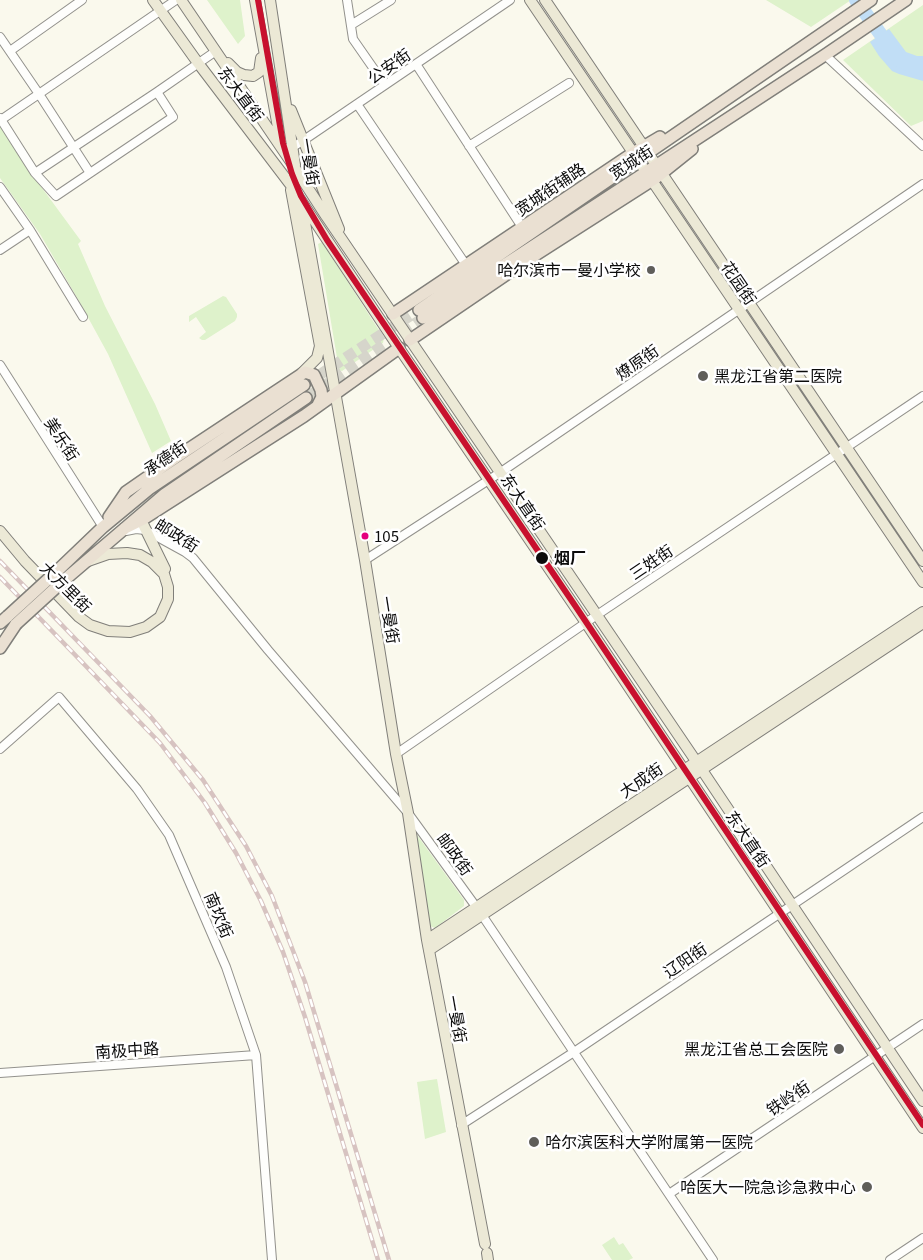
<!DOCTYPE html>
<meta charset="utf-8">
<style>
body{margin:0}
canvas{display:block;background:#faf9ed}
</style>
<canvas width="923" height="1260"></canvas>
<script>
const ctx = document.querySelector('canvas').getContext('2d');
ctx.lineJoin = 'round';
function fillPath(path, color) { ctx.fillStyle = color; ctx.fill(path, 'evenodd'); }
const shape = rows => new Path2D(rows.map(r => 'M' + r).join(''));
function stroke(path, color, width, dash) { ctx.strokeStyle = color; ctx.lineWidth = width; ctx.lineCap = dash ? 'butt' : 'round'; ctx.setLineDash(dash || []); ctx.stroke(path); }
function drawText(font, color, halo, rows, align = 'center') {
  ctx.font = font + ' Georgia,"Noto Sans SC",serif'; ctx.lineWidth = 5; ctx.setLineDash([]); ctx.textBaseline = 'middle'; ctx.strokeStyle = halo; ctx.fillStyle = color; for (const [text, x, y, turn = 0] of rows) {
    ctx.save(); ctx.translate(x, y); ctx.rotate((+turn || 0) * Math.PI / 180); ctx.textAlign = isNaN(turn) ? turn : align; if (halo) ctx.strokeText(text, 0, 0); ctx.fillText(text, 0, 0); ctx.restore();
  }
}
const green = shape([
 [207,0,240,0,245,36,238,44],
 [766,0,851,0,811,27],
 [923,5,923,121,911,126,843,60],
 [0,124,34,177,81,241,78,244,105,306,155,404,171,441,152,453,108,354,79,301,40,234,0,178],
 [322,242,384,338,383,343,342,371,339,370,318,244],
 [223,296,226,297,237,314,237,317,235,321,205,340,202,340,199,338,206,332,196,317,189,322,189,316],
 [417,835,464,900,464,906,435,928,430,926,413,837],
 [437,1079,446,1132,425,1139,417,1082],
 [614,1237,619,1245,623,1243,633,1258,629,1260,612,1260,602,1245]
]);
const water = shape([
 [889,29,906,52,917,56,923,56,923,81,899,74,892,71,879,56,870,42]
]);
const river = shape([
 [856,0,899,60,918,68,923,68]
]);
const highwayTunnel = shape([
 [304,385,419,310],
 [306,398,423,318]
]);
const minor = shape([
 [347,0,353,39,385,85],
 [351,25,391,0],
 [0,37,39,94,90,173],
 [10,51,82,0],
 [825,55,923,146],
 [416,64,522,227],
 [357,104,466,265],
 [0,118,35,173,56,196,173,117,157,92],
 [1,120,176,0],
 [469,146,569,83],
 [288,148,293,147,304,140,510,0],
 [35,173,157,92,216,51],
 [0,187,30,230,83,317],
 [0,250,30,230],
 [0,365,103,527],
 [126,531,136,529,145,530,185,552,193,558,268,650,408,813,482,915,713,1260],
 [365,560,501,472,923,184],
 [0,749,59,697,137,789,169,835,226,967,256,1055,272,1260],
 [396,754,597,615,923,396],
 [0,1073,256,1055],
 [461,1125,574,1052,923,817],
 [669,1194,923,1024],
 [890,1260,923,1238]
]);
const major = shape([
 [153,0,198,63,290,184,399,348,586,623,923,1128],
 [181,0,295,168,326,216,702,770,923,1101],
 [255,0,281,144],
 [270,0,295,165],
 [530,0,923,582],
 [545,0,923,561],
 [228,63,237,72,244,75,253,76,259,72,261,58],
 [291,110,339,229],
 [291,190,320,346,317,358,302,373],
 [302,206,365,560,396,754,408,813,427,940,485,1244],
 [141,520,165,569],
 [0,531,25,561,79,617,90,625,108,631,130,632,146,627,160,617,168,599,168,587,164,574,152,562,140,555,127,553,108,554,88,561],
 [427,940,923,612],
 [429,950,923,623],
 [487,1253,488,1260]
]);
const highway = shape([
 [419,310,871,0],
 [393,314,633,153,660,137],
 [423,318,825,55,906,0],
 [410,340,532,257,657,177,692,149],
 [109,517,126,492,175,458,305,372,314,375,321,390,322,397,318,405],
 [125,528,143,519,304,416,399,348],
 [55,573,103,527,149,489,304,385],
 [62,582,165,494,306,398],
 [0,623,8,616],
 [0,648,16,624]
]);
const rail = shape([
 [0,561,150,716,203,780,246,846,272,896,305,982,389,1260],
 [0,577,160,743,205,803,236,853,261,901,283,952,305,1017,378,1260]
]);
const highwayBridge = shape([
 [8,616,55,573],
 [16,624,62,582]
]);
const metro1 = shape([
 [258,0,283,143,292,174,301,196,327,240,576,607,923,1125]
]);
const markers = [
 [651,270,5,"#5f5e5a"],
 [703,376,6,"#5f5e5a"],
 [365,536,4.5,"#e5007d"],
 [542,558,7,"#0b0b0b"],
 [839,1049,6,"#5f5e5a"],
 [534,1142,6,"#5f5e5a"],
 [867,1187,6,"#5f5e5a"]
];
const busNames = [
 ["105",374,536]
];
const streetNames = [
 ["公安街",389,66,-35],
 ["东大直街",241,94,53],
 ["一曼街",310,162,81],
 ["宽城街",631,162,-33],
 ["宽城街辅路",550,189,-34],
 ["花园街",739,283,56],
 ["燎原街",637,362,-35],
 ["美乐街",62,439,57],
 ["承德街",165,458,-34],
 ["东大直街",523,502,56],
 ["邮政街",177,535,32],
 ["三姓街",651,562,-34],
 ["大方里街",66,587,45],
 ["一曼街",390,620,81],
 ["大成街",641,780,-34],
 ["东大直街",748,839,56],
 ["邮政街",455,854,54],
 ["南坎街",219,915,67],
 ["辽阳街",685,960,-34],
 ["一曼街",457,1019,80],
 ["南极中路",127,1050,-4],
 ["铁岭街",788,1098,-34]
];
const poiNames = [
 ["哈尔滨市一曼小学校",641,270],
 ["黑龙江省第二医院",714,376,"left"],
 ["黑龙江省总工会医院",828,1049],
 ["哈尔滨医科大学附属第一医院",545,1142,"left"],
 ["哈医大一院急诊急救中心",856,1187]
];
const stopNames = [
 ["烟厂",554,558]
];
fillPath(green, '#def2cb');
fillPath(water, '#c1def6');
stroke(river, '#c1def6', 14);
stroke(highwayTunnel, '#d6d5cb', 11, [11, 5.5]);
stroke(minor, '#93928d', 10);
stroke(major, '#807f7a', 12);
stroke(highway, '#807f7a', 14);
stroke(minor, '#fefefc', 8);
stroke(major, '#ece9d6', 10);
stroke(highway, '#eae0d2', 11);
stroke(rail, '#d7c3c1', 4.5);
stroke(rail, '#fff', 2.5, [8]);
stroke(highwayBridge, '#807f7a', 14, []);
stroke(highwayBridge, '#eae0d2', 11);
stroke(metro1, '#c8102e', 6);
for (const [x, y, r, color] of markers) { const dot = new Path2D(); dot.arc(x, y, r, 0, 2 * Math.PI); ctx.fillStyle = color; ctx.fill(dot); stroke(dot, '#fff', 2); }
drawText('15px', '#0b0b0b', '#fff', busNames, 'left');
drawText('16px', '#0b0b0b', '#fff', streetNames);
drawText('16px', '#0b0b0b', '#fff', poiNames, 'right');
drawText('bold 16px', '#0b0b0b', '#fff', stopNames, 'left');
</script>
